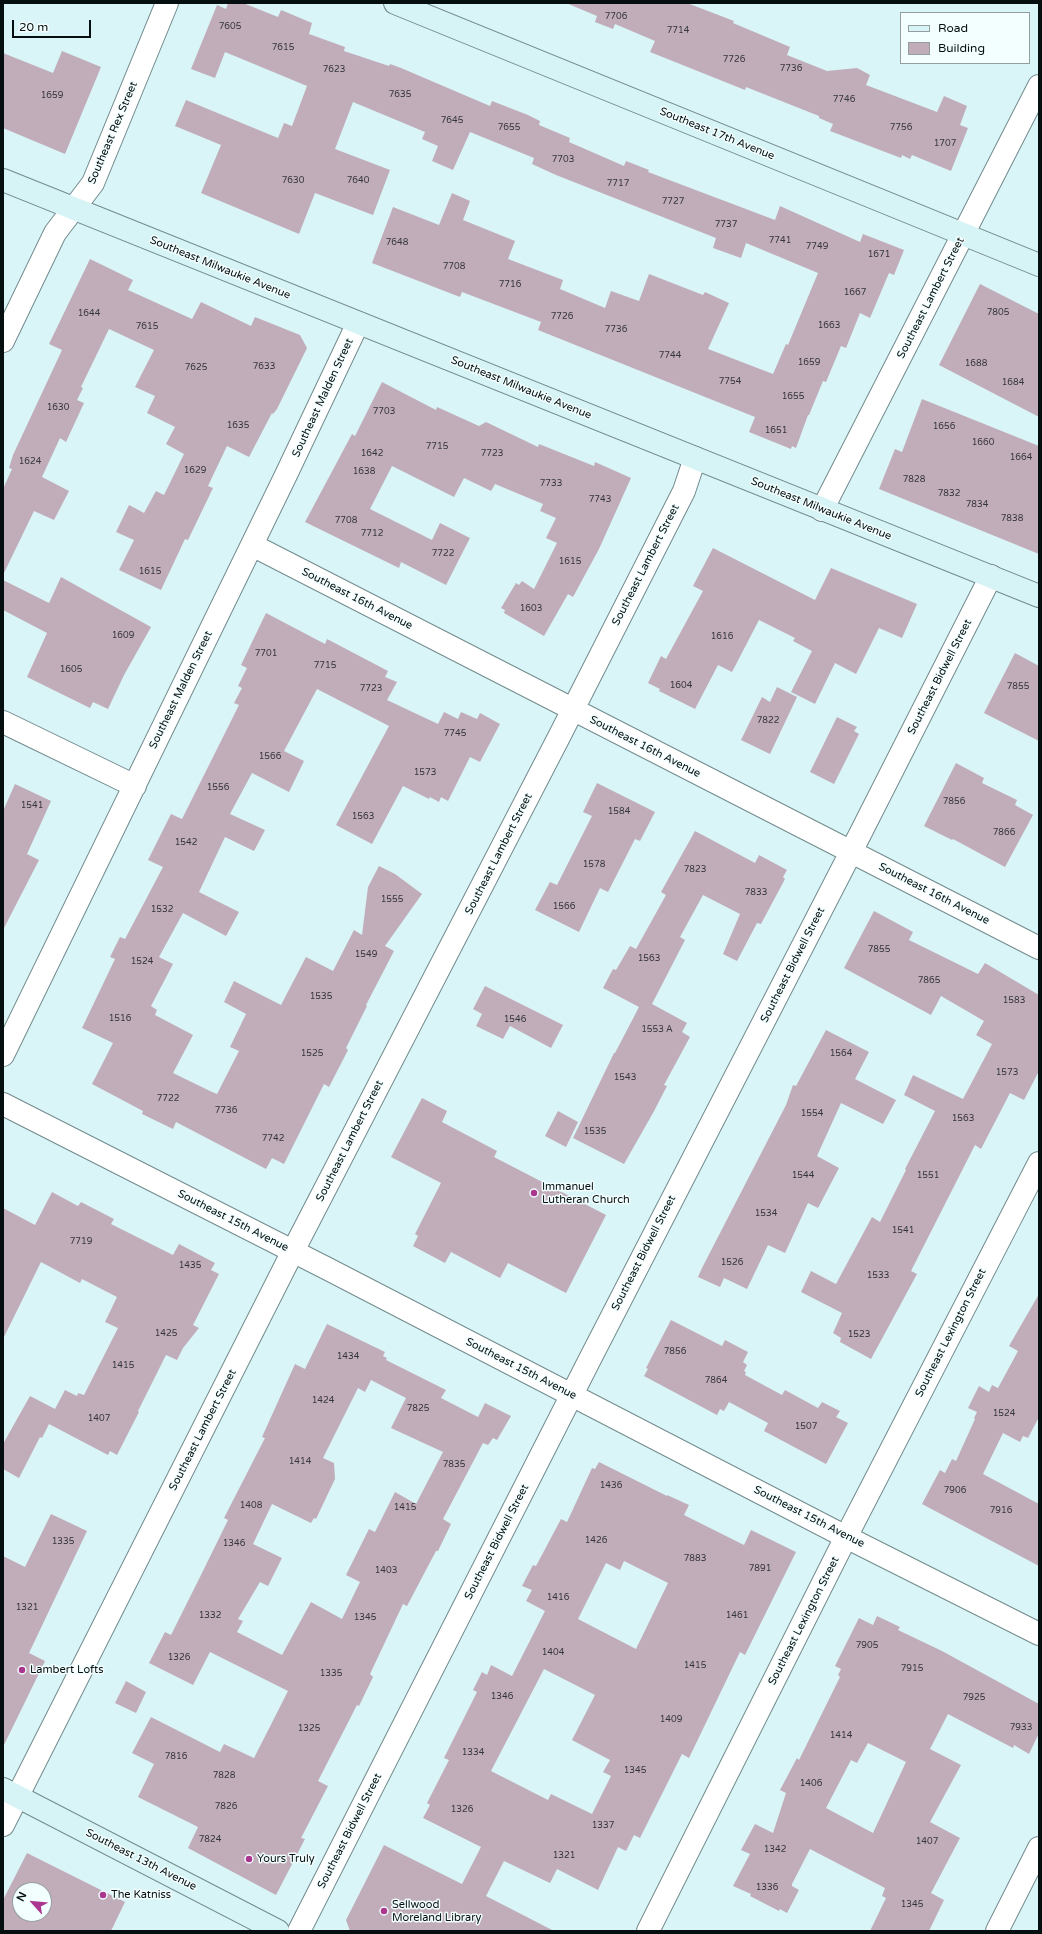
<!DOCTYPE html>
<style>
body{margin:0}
#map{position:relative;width:1042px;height:1934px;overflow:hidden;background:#d9f5f7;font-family:"Varela Round",sans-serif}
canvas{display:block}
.frame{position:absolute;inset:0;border:4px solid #060f10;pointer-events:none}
.legend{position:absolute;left:900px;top:12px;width:130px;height:52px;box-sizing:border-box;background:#f3feff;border:1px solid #949e9f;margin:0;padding:5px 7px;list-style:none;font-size:12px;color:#060f10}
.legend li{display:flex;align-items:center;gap:8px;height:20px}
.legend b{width:20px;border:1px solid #949e9f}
.north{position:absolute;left:12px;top:1882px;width:40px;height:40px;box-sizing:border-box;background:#f3feff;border:1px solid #949e9f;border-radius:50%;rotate:297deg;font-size:11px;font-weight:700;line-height:16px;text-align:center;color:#060f10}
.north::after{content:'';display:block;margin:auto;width:14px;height:18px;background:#aa368f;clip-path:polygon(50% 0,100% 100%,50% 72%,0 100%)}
.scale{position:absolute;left:12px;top:20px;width:79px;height:18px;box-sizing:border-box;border:2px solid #060f10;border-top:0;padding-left:5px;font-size:12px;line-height:14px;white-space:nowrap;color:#060f10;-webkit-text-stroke:3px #f3feff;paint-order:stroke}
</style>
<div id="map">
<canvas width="1042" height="1934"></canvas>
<div class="frame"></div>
<ul class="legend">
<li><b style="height:5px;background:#d6f3f5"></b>Road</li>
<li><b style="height:11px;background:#c1adba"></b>Building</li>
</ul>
<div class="north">N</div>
<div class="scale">20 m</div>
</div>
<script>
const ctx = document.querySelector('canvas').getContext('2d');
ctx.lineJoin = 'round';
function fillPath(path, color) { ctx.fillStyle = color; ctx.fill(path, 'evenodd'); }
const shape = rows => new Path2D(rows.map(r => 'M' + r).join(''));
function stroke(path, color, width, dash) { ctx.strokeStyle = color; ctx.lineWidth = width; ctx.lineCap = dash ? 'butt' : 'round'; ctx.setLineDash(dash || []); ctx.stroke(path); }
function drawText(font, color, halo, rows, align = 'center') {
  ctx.font = font + ' "Varela Round",sans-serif'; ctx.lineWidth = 3; ctx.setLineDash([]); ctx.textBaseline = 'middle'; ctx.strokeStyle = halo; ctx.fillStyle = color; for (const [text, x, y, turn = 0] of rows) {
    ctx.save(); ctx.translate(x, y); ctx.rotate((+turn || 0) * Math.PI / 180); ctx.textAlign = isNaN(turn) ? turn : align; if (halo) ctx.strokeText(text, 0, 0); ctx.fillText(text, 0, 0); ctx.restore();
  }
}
const building = shape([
 [228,3,243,3,278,17,281,10,312,23,309,34,345,47,344,51,389,66,390,64,401,68,490,106,492,101,528,115,540,121,539,125,570,138,569,142,624,166,626,161,649,170,648,172,775,220,780,206,860,242,863,234,904,250,894,275,889,273,870,318,860,313,846,348,841,346,826,382,823,381,809,415,808,415,796,448,792,446,791,449,749,432,755,417,538,330,541,322,462,292,460,297,372,263,393,207,439,225,452,193,470,201,463,220,515,241,508,259,563,280,560,289,605,308,611,291,639,301,649,274,703,295,705,292,729,303,708,349,773,374,786,344,788,345,818,273,746,243,741,258,713,248,716,238,556,175,532,164,534,158,470,132,453,170,432,161,438,146,422,139,425,132,353,102,335,149,390,170,373,215,315,193,299,234,201,193,221,145,175,126,186,100,278,138,284,123,292,126,307,86,225,52,215,78,191,69,217,5,226,9],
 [566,3,687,3,734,21,733,23,790,47,787,55,827,71,857,68,870,75,866,85,937,112,944,96,967,106,960,125,968,128,951,171,912,155,910,159,902,155,901,158,830,131,833,124,819,118,819,116,746,87,745,90,650,52,655,41,615,24,613,29,595,22,597,16],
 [62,51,101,67,65,154,3,128,3,53,53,73],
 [90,259,133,280,128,290,192,319,201,302,251,326,255,317,300,335,307,348,277,409,273,414,272,413,249,457,227,446,208,486,213,488,188,540,185,539,161,590,119,570,134,540,116,532,129,505,144,513,156,491,164,495,184,454,166,444,175,427,147,413,155,396,135,387,154,350,109,329,81,387,83,388,77,400,84,403,66,442,60,438,42,477,69,491,54,520,34,511,3,575,3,489,12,469,9,468,13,455,62,350,49,344],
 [980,284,1039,314,1039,417,939,365],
 [382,382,436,410,437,407,479,426,486,422,538,447,539,444,594,466,595,462,631,478,599,549,573,597,568,594,544,636,504,613,505,610,501,608,516,583,519,585,522,581,534,589,557,543,546,538,556,518,540,511,543,504,495,484,491,491,464,478,454,497,392,466,370,509,432,540,440,523,470,538,446,585,401,562,399,568,305,522,352,434,355,436],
 [922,399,1039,446,1039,554,879,489,895,449,902,452],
 [713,548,815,600,831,568,917,604,902,638,879,628,856,674,835,663,815,704,791,692,812,651,793,641,795,638,759,620,732,672,718,665,695,709,659,691,660,689,648,683,661,656,666,659,703,591,693,586],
 [61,577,151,627,124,675,108,709,93,702,90,708,27,677,47,633,3,610,3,580,49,603],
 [266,613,325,644,327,639,388,671,385,677,397,682,387,700,438,724,444,712,458,719,461,712,477,719,480,713,500,724,480,762,470,757,448,801,441,797,439,802,430,797,429,799,403,786,372,844,336,825,389,726,317,689,284,751,304,761,289,792,252,773,230,814,265,830,254,851,225,837,199,892,239,912,226,936,183,913,159,957,173,964,151,1006,157,1010,155,1015,193,1035,173,1073,210,1091,217,1094,239,1051,230,1047,246,1014,224,1002,234,981,281,1005,306,957,333,971,354,930,362,935,368,887,379,866,395,874,422,894,385,946,394,951,366,1005,367,1006,346,1048,348,1050,329,1087,324,1084,284,1164,272,1158,266,1169,176,1122,173,1129,142,1114,143,1111,92,1084,113,1043,82,1028,115,959,110,957,120,937,125,939,163,867,148,860,171,814,182,819,239,705,234,703,242,688,238,686,247,668,241,665],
 [1015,653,1039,666,1039,741,984,713],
 [777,687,797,697,770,754,741,740,762,697,770,702],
 [837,717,857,727,854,731,859,734,834,784,810,772],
 [956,763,984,778,982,783,1017,800,1015,805,1033,815,1005,867,953,839,952,840,924,826],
 [597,783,655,812,640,841,635,839,608,892,600,888,579,932,535,910,550,882,557,885,592,816,583,812],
 [15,784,51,801,27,854,39,860,3,930,3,811],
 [695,831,755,863,759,855,787,870,783,877,785,879,761,924,757,923,737,961,723,954,740,914,703,895,680,937,685,940,652,1004,687,1023,682,1032,690,1037,664,1085,667,1086,653,1113,624,1164,573,1138,614,1053,615,1053,639,1007,603,988,613,969,616,970,630,946,636,949,666,895,661,892],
 [874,911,913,932,909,940,978,974,985,963,1039,995,1039,1071,1024,1100,1010,1093,981,1149,975,1145,911,1271,917,1274,871,1359,840,1342,841,1338,833,1333,842,1313,801,1292,811,1271,836,1284,872,1217,880,1222,906,1170,905,1169,935,1111,904,1095,913,1075,963,1099,992,1044,976,1035,984,1021,941,996,931,1015,844,968],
 [485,986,563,1025,551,1048,510,1026,503,1039,476,1026,482,1014,473,1009],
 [826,1030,869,1052,855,1079,896,1100,883,1124,841,1103,817,1156,839,1168,818,1208,808,1203,785,1253,768,1245,747,1289,724,1278,720,1287,698,1277,702,1268,786,1105,793,1085,796,1086],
 [422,1098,447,1111,442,1122,497,1151,494,1157,606,1215,566,1293,508,1263,500,1278,451,1252,445,1263,413,1246,418,1236,415,1234,441,1183,391,1157],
 [558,1111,578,1122,566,1147,545,1136],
 [52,1192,78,1206,81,1202,114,1219,111,1224,173,1255,179,1244,215,1263,211,1270,219,1274,193,1325,199,1328,183,1348,177,1360,166,1355,138,1411,139,1412,117,1455,110,1451,108,1455,49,1424,42,1438,40,1437,19,1478,3,1469,3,1444,30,1396,55,1409,65,1390,77,1396,78,1393,84,1395,118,1328,105,1322,117,1297,82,1279,80,1283,41,1262,3,1339,3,1208,35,1225],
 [1039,1294,1039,1417,1028,1438,1023,1436,1020,1442,1003,1433,983,1474,1039,1504,1039,1566,922,1504,940,1470,945,1473,952,1459,956,1461,975,1419,974,1418,977,1412,968,1408,979,1386,989,1392,992,1385,998,1388,1018,1351,1009,1346],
 [671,1320,722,1346,725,1340,748,1352,743,1362,747,1365,744,1371,746,1372,745,1375,782,1395,785,1390,818,1408,822,1402,840,1411,836,1417,848,1423,826,1464,764,1431,768,1423,729,1402,724,1411,720,1409,717,1415,644,1376,648,1369,646,1368],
 [327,1324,385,1352,383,1356,387,1358,386,1360,446,1390,441,1398,478,1417,485,1403,511,1416,497,1440,493,1438,488,1445,483,1443,443,1519,451,1524,438,1551,436,1551,407,1606,403,1604,370,1674,373,1677,359,1706,357,1705,318,1781,328,1786,301,1838,305,1839,276,1895,188,1848,198,1827,138,1797,154,1764,132,1753,151,1717,220,1752,224,1744,254,1758,288,1691,210,1652,193,1685,149,1663,165,1632,171,1635,202,1573,228,1520,224,1518,265,1438,262,1437,295,1364,305,1369],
 [371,1380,406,1398,391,1428,443,1452,416,1504,395,1492,375,1532,369,1529,346,1575,360,1582,342,1619,311,1602,282,1655,237,1632,243,1621,238,1619,260,1582,268,1586,282,1558,253,1544,272,1504,311,1523,314,1518,316,1519,335,1479,334,1463,323,1458,358,1388,365,1392],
 [599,1462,667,1496,667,1495,689,1505,684,1515,744,1545,751,1530,796,1552,745,1655,740,1652,689,1758,682,1754,640,1838,634,1835,626,1851,618,1847,598,1890,557,1869,550,1883,504,1861,486,1896,554,1931,350,1931,346,1920,384,1845,462,1884,481,1847,423,1818,430,1805,427,1803,449,1760,444,1758,477,1692,473,1690,482,1672,487,1675,491,1665,512,1676,545,1611,526,1601,532,1590,522,1586,533,1565,536,1566,561,1519,567,1522,592,1468,595,1469],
 [624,1561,668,1583,636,1649,578,1619,606,1563,620,1570],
 [544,1669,595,1695,572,1740,610,1760,603,1772,611,1776,592,1814,551,1794,548,1800,491,1771],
 [51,1514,87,1531,29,1653,45,1661,3,1747,3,1556,25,1567],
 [877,1616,900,1627,898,1630,942,1651,1039,1704,1039,1733,1029,1754,1014,1745,1013,1748,948,1714,930,1749,961,1765,930,1822,960,1838,931,1893,944,1900,929,1931,870,1931,886,1898,882,1896,885,1888,810,1849,792,1884,792,1886,799,1890,787,1913,780,1909,779,1911,750,1896,751,1894,733,1886,750,1854,741,1850,755,1824,773,1833,786,1793,780,1790,797,1758,799,1760,840,1677,838,1675,841,1669,835,1666,859,1618,873,1625],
 [868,1743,906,1762,873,1833,826,1808,851,1760,857,1763],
 [126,1681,146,1692,136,1713,115,1703],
 [27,1853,125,1902,111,1931,3,1931,3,1900],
 [20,1890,44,1890,44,1914,20,1914]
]);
const street = shape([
 [3,341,55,233,93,183,167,3],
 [822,510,1039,86],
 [252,545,1039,948],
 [3,722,135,786],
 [3,1055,285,477,358,323],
 [3,1104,326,1268,846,1537,1039,1634],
 [3,1825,293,1251,560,735,684,491,695,458],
 [299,1931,589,1361,851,852,991,576],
 [648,1931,846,1537,1039,1163],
 [997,1931,1039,1848]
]);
const secondary = shape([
 [395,3,1039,265],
 [3,180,1039,596],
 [3,1789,278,1931]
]);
const markers = [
 [534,1193,4,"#aa368f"],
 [22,1670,4,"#aa368f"],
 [249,1859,4,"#aa368f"],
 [103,1895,4,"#aa368f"],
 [384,1911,4,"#aa368f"]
];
const numberNames = [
 ["7706",616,17],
 ["7605",230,27],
 ["7714",678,31],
 ["7615",283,48],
 ["7726",734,60],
 ["7736",791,69],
 ["7623",334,70],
 ["7635",400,95],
 ["1659",52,96],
 ["7746",844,100],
 ["7645",452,121],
 ["7655",509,128],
 ["7756",901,128],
 ["1707",945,144],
 ["7703",563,160],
 ["7630",293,181],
 ["7640",358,181],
 ["7717",618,184],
 ["7727",673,202],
 ["7737",726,225],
 ["7741",780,241],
 ["7648",397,243],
 ["7749",817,247],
 ["1671",879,255],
 ["7708",454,267],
 ["7716",510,285],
 ["1667",855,293],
 ["7805",998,313],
 ["1644",89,314],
 ["7726",562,317],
 ["1663",829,326],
 ["7615",147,327],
 ["7736",616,330],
 ["7744",670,356],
 ["1659",809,363],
 ["1688",976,364],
 ["7633",264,367],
 ["7625",196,368],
 ["7754",730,382],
 ["1684",1013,383],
 ["1655",793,397],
 ["1630",58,408],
 ["7703",384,412],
 ["1635",238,426],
 ["1656",944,427],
 ["1651",776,431],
 ["1660",983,443],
 ["7715",437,447],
 ["1642",372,454],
 ["7723",492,454],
 ["1664",1021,458],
 ["1624",30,462],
 ["1629",195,471],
 ["1638",364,472],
 ["7828",914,480],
 ["7733",551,484],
 ["7832",949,494],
 ["7743",600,500],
 ["7834",977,505],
 ["7838",1012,519],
 ["7708",346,521],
 ["7712",372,534],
 ["7722",443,554],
 ["1615",570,562],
 ["1615",150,572],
 ["1603",531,609],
 ["1609",123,636],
 ["1616",722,637],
 ["7701",266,654],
 ["7715",325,666],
 ["1605",71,670],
 ["1604",681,686],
 ["7855",1018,687],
 ["7723",371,689],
 ["7822",768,721],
 ["7745",455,734],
 ["1566",270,757],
 ["1573",425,773],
 ["1556",218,788],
 ["7856",954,802],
 ["1541",32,806],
 ["1584",619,812],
 ["1563",363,817],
 ["7866",1004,833],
 ["1542",186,843],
 ["1578",594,865],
 ["7823",695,870],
 ["7833",756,893],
 ["1555",392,900],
 ["1566",564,907],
 ["1532",162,910],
 ["7855",879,950],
 ["1549",366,955],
 ["1563",649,959],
 ["1524",142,962],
 ["7865",929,981],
 ["1535",321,997],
 ["1583",1014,1001],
 ["1516",120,1019],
 ["1546",515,1020],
 ["1553 A",657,1030],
 ["1525",312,1054],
 ["1564",841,1054],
 ["1573",1007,1073],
 ["1543",625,1078],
 ["7722",168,1099],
 ["7736",226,1111],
 ["1554",812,1114],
 ["1563",963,1119],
 ["1535",595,1132],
 ["7742",273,1139],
 ["1544",803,1176],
 ["1551",928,1176],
 ["1534",766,1214],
 ["1541",903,1231],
 ["7719",81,1242],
 ["1526",732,1263],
 ["1435",190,1266],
 ["1533",878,1276],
 ["1425",166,1334],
 ["1523",859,1335],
 ["7856",675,1352],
 ["1434",348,1357],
 ["1415",123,1366],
 ["7864",716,1381],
 ["1424",323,1401],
 ["7825",418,1409],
 ["1524",1004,1414],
 ["1407",99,1419],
 ["1507",806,1427],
 ["1414",300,1462],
 ["7835",454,1465],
 ["1436",611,1486],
 ["7906",955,1491],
 ["1408",251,1506],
 ["1415",405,1508],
 ["7916",1001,1511],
 ["1426",596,1541],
 ["1335",63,1542],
 ["1346",234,1544],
 ["7883",695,1559],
 ["7891",760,1569],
 ["1403",386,1571],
 ["1416",558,1598],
 ["1321",27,1608],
 ["1332",210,1616],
 ["1461",737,1616],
 ["1345",365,1618],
 ["7905",867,1646],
 ["1404",553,1653],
 ["1326",179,1658],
 ["1415",695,1666],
 ["7915",912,1669],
 ["1335",331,1674],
 ["1346",502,1697],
 ["7925",974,1698],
 ["1409",671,1720],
 ["7933",1021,1728],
 ["1325",309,1729],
 ["1414",841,1736],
 ["1334",473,1753],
 ["7816",176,1757],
 ["1345",635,1771],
 ["7828",224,1776],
 ["1406",811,1784],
 ["7826",226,1807],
 ["1326",462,1810],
 ["1337",603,1826],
 ["7824",210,1840],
 ["1407",927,1842],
 ["1342",775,1850],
 ["1321",564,1856],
 ["1336",767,1888],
 ["1345",912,1905]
];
const streetNames = [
 ["Southeast Rex Street",113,133,-67],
 ["Southeast 17th Avenue",717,134,22],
 ["Southeast Milwaukie Avenue",220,268,22],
 ["Southeast Lambert Street",931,298,-63],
 ["Southeast Milwaukie Avenue",521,388,22],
 ["Southeast Malden Street",323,398,-65],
 ["Southeast Milwaukie Avenue",821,509,22],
 ["Southeast Lambert Street",646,565,-63],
 ["Southeast 16th Avenue",357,599,27],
 ["Southeast Bidwell Street",940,677,-63],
 ["Southeast Malden Street",181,690,-64],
 ["Southeast 16th Avenue",645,747,27],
 ["Southeast Lambert Street",499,854,-63],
 ["Southeast 16th Avenue",934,894,27],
 ["Southeast Bidwell Street",793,965,-63],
 ["Southeast Lambert Street",350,1141,-63],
 ["Southeast 15th Avenue",233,1221,27],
 ["Southeast Bidwell Street",644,1253,-63],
 ["Southeast Lexington Street",951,1333,-63],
 ["Southeast 15th Avenue",521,1369,27],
 ["Southeast Lambert Street",203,1430,-63],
 ["Southeast 15th Avenue",809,1517,27],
 ["Southeast Bidwell Street",497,1542,-63],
 ["Southeast Lexington Street",804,1621,-63],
 ["Southeast Bidwell Street",350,1831,-63],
 ["Southeast 13th Avenue",141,1860,27]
];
const poiNames = [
 ["Immanuel",542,1187],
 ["Lutheran Church",542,1200],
 ["Lambert Lofts",30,1670],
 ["Yours Truly",257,1859],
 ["The Katniss",111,1895],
 ["Sellwood",392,1905],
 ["Moreland Library",392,1918]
];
fillPath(building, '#c1adba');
stroke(street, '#728b8d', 24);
stroke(secondary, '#728b8d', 24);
stroke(street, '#fff', 22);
stroke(secondary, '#d6f3f5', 22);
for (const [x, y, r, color] of markers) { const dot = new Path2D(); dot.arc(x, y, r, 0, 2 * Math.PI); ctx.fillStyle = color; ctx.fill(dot); stroke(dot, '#f3feff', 1.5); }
drawText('9px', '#35363a', null, numberNames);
drawText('11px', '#060f10', '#f3feff', streetNames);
drawText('11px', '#060f10', '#f3feff', poiNames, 'left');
</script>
